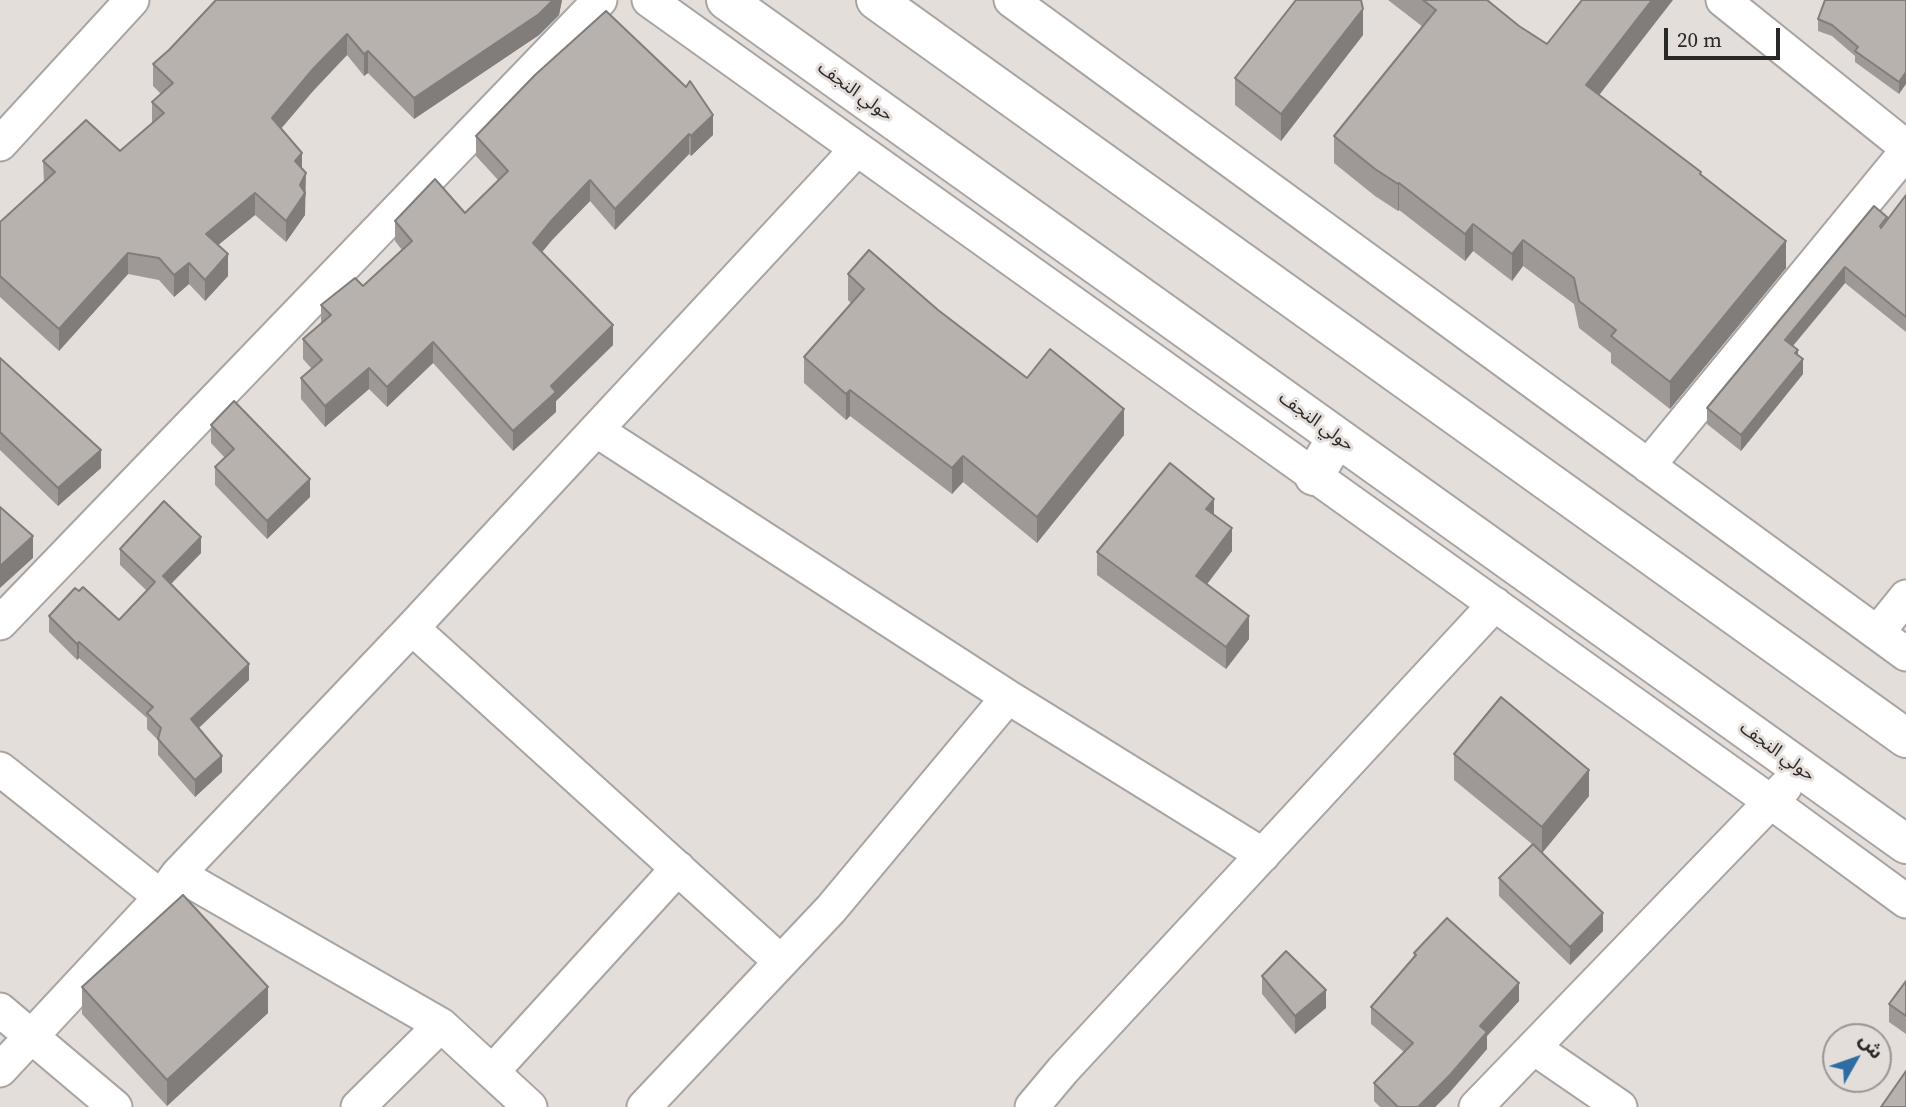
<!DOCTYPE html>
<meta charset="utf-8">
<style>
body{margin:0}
#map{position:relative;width:1906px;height:1107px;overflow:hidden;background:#e4dedb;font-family:"Source Serif 4","Noto Sans Arabic",serif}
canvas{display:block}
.north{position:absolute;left:1822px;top:1023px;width:70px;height:70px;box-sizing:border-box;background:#e4dedb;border:2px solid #9a9593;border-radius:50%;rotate:50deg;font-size:19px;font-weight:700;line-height:28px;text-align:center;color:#2a2827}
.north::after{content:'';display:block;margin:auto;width:24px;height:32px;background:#2d6da3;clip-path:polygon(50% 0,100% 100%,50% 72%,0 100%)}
.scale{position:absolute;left:1664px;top:28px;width:116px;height:32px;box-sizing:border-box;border:4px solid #2a2827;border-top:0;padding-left:9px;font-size:21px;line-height:24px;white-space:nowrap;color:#2a2827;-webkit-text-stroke:5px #e4dedb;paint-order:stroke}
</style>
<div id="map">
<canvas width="1906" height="1107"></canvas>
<div class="north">ش</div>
<div class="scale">20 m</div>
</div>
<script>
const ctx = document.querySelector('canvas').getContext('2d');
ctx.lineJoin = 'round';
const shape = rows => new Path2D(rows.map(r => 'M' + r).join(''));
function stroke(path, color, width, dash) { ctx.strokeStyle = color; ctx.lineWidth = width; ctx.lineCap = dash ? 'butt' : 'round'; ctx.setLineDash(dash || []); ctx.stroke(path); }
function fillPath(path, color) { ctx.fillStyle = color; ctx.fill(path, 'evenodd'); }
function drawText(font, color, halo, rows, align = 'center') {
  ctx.font = font + ' "Source Serif 4","Noto Sans Arabic",serif'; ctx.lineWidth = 6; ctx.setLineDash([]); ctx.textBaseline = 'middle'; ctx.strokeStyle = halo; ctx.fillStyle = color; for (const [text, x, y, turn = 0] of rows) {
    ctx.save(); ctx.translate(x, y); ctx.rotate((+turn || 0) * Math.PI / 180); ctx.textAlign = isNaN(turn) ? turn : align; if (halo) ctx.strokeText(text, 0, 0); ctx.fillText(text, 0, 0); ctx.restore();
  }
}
const street = shape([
 [649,0,1771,802,1906,901],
 [1011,0,1906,654],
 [1723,0,1906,147],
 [0,144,132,0],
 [596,430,1008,697,1263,855],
 [1648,466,1906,152],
 [0,623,600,0],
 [412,628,781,962],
 [1877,633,1906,597],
 [0,769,161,897],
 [178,874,441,1025,530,1107],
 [0,1010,115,1107],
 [1534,1048,1620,1107],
 [0,1070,161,897,178,874,412,628,857,149],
 [492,1072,678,868],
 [358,1107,441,1025],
 [644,1107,831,909,1008,697],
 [1032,1107,1063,1070,1495,604],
 [1476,1107,1785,787]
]);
const primary = shape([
 [726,0,1906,844],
 [876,0,1906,738],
 [1314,476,1337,437]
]);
const wall = shape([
 [216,0,562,0,559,15,539,35,414,119,368,73,364,76,347,55,313,91,281,129,302,169,306,195,305,198,305,215,286,242,255,215,218,245,228,276,205,301,189,284,174,297,159,280,128,274,59,351,0,297,0,222,44,183,43,161,120,151,152,124,152,102,161,94,153,86,153,64,169,50],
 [1388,0,1487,0,1599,95,1701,175,1786,268,1670,409,1611,363,1611,353,1579,328,1574,304,1523,266,1512,281,1473,251,1465,261,1399,210,1398,211,1375,196,1334,163,1334,136,1423,27],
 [1906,0,1899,94,1855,62,1855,56,1832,36,1818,31,1818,19],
 [1363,35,1281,141,1235,105,1235,78],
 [535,75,713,135,691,156,689,154,615,230,590,201,552,240,542,252,613,345,556,401,556,412,513,451,433,363,387,407,369,389,325,427,301,399,301,378,312,369,303,359,303,339,321,324,321,305,363,286,402,250,395,241,395,221,465,213,498,180,476,156,476,136],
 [1906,195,1906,332,1845,283,1793,346,1798,355,1803,374,1741,451,1707,424,1707,408,1887,220],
 [848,274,938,310,1027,378,1124,435,1037,543,963,482,952,494,850,416,846,420,804,383,804,357,851,303,848,300],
 [0,358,101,468,58,506,0,450],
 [211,425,310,497,267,539,215,485,215,467,225,458,211,443],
 [1214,515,1232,551,1206,584,1249,639,1226,669,1097,575,1097,552],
 [120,549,201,553,171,584,249,680,199,728,222,772,195,797,158,755,158,740,147,729,147,718,79,658,77,660,49,632,49,616,79,591,119,620,147,591,120,565],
 [1454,754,1589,796,1542,853,1603,931,1570,965,1499,896,1499,878,1532,844,1454,780],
 [1414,953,1519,1001,1487,1036,1487,1049,1450,1092,1435,1107,1380,1107,1374,1101,1374,1083,1404,1052,1371,1024,1371,1007,1414,956],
 [1262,976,1326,1008,1295,1034,1262,994],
 [1906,981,1906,1034,1889,1022,1889,1004],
 [82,987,268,1013,167,1106,82,1014]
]);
const shadedWall = shape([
 [553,0,562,0,559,15,539,35,414,119,414,98],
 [1652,0,1673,0,1586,112,1586,85],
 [1363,9,1363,35,1281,141,1281,114],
 [347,34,347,55,313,91,272,139,272,118,313,69],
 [368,51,368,73,364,76,364,54],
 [1906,72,1906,84,1899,94,1899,82],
 [713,115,713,135,691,156,691,136],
 [689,134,689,154,615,230,615,209],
 [302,153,302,175,295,161],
 [306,173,305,215,286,242,286,221,300,185],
 [590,180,590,201,552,240,533,263,533,243,552,220],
 [1399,183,1399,210,1398,211,1398,184],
 [255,193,255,215,206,255,206,234],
 [1473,224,1473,251,1465,261,1465,234],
 [1523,240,1523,266,1512,281,1512,254],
 [1786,241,1786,268,1670,409,1670,382],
 [128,253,128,274,59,351,59,329],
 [228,254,228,276,205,301,205,280],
 [189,263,189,284,174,297,174,275],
 [1845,267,1845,283,1785,355,1785,340],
 [613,325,613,345,556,401,556,412,513,451,513,431,551,386],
 [433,342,433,363,387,407,387,387],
 [1798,350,1798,365,1803,359,1803,374,1741,451,1741,435],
 [369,368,369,389,325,427,325,406],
 [850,390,850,416,846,420,846,394],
 [1124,409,1124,435,1037,543,1037,517],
 [101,450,101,468,58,506,58,488],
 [963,456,963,482,952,494,952,468],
 [310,479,310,497,267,539,267,521],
 [1214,499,1214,521,1206,509],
 [1232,528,1232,551,1196,599,1196,576],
 [33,536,33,558,0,588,0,566],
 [201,537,201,553,163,592,163,576],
 [1249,616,1249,639,1226,669,1226,647],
 [79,642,79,658,77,660,77,644],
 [249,664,249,680,191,735,191,719],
 [222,756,222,772,195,797,195,780],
 [1589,770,1589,796,1542,853,1542,827],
 [1603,913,1603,931,1570,965,1570,947],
 [1519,983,1519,1001,1487,1036,1487,1049,1450,1092,1435,1107,1418,1107,1480,1026],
 [268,987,268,1013,167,1106,167,1080],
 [1326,990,1326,1008,1295,1034,1295,1016]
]);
const building = shape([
 [216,0,553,0,539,14,414,98,368,51,364,54,347,34,313,69,272,118,302,153,295,161,306,173,300,185,305,193,286,221,255,193,206,234,228,254,205,280,189,263,174,275,159,258,128,253,59,329,0,276,0,222,55,172,43,161,86,120,120,151,164,113,152,102,173,83,153,64,169,50,216,0],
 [1296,0,1361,0,1363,9,1281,114,1235,78,1296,0],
 [1423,0,1487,0,1519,26,1547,44,1582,0,1652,0,1586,85,1701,172,1700,174,1786,241,1670,382,1611,336,1616,330,1579,301,1574,278,1523,240,1512,254,1473,224,1465,234,1399,183,1398,184,1375,169,1334,136,1436,10,1423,0],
 [1825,0,1906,0,1906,72,1899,82,1855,51,1858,47,1832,25,1818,19,1825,0],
 [606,11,686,87,690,81,713,115,691,136,689,134,615,209,590,180,552,220,533,243,613,325,551,386,556,392,513,431,433,342,387,387,369,368,325,406,301,378,322,360,303,339,331,315,321,305,355,278,363,286,412,241,395,221,435,179,465,213,508,171,476,136,535,75,606,11],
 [1906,195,1906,317,1845,267,1785,340,1798,350,1795,353,1803,359,1741,435,1707,408,1874,206,1887,217,1880,226,1881,228,1906,195],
 [869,250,938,310,1027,378,1050,349,1124,409,1037,517,963,456,952,468,850,390,846,394,804,357,864,289,848,274,869,250],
 [0,358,101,450,58,488,0,432,0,358],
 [234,401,310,479,267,521,215,467,234,449,211,425,234,401],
 [1170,463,1214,499,1206,509,1232,528,1196,576,1249,616,1226,647,1097,552,1170,463],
 [164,501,201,537,163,576,249,664,191,719,222,756,195,780,158,739,161,728,147,713,153,707,79,642,77,644,49,616,75,588,79,591,83,587,119,620,155,582,120,549,164,501],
 [0,507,33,536,0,566,0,507],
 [1501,697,1589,770,1542,827,1454,754,1501,697],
 [1533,844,1603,913,1570,947,1499,878,1533,844],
 [183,895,268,987,167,1080,82,987,183,895],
 [1447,918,1519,983,1480,1026,1487,1032,1450,1075,1418,1107,1398,1107,1374,1083,1413,1043,1371,1007,1416,955,1414,953,1447,918],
 [1286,951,1326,990,1295,1016,1262,976,1286,951],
 [1906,981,1906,1016,1889,1004,1906,981],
 [1906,1071,1906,1107,1881,1107,1906,1071]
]);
const streetNames = [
 ["حولي النجف",855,92,36],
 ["حولي النجف",1316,422,36],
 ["حولي النجف",1777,752,36]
];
stroke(street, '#a9a4a1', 37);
stroke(primary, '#a9a4a1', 42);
stroke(street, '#fff', 33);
stroke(primary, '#fff', 38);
fillPath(wall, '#9e9996');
fillPath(shadedWall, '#817d7a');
fillPath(building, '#b8b2af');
stroke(building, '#817d7a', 2);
drawText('18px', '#2a2827', '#e4dedb', streetNames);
</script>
